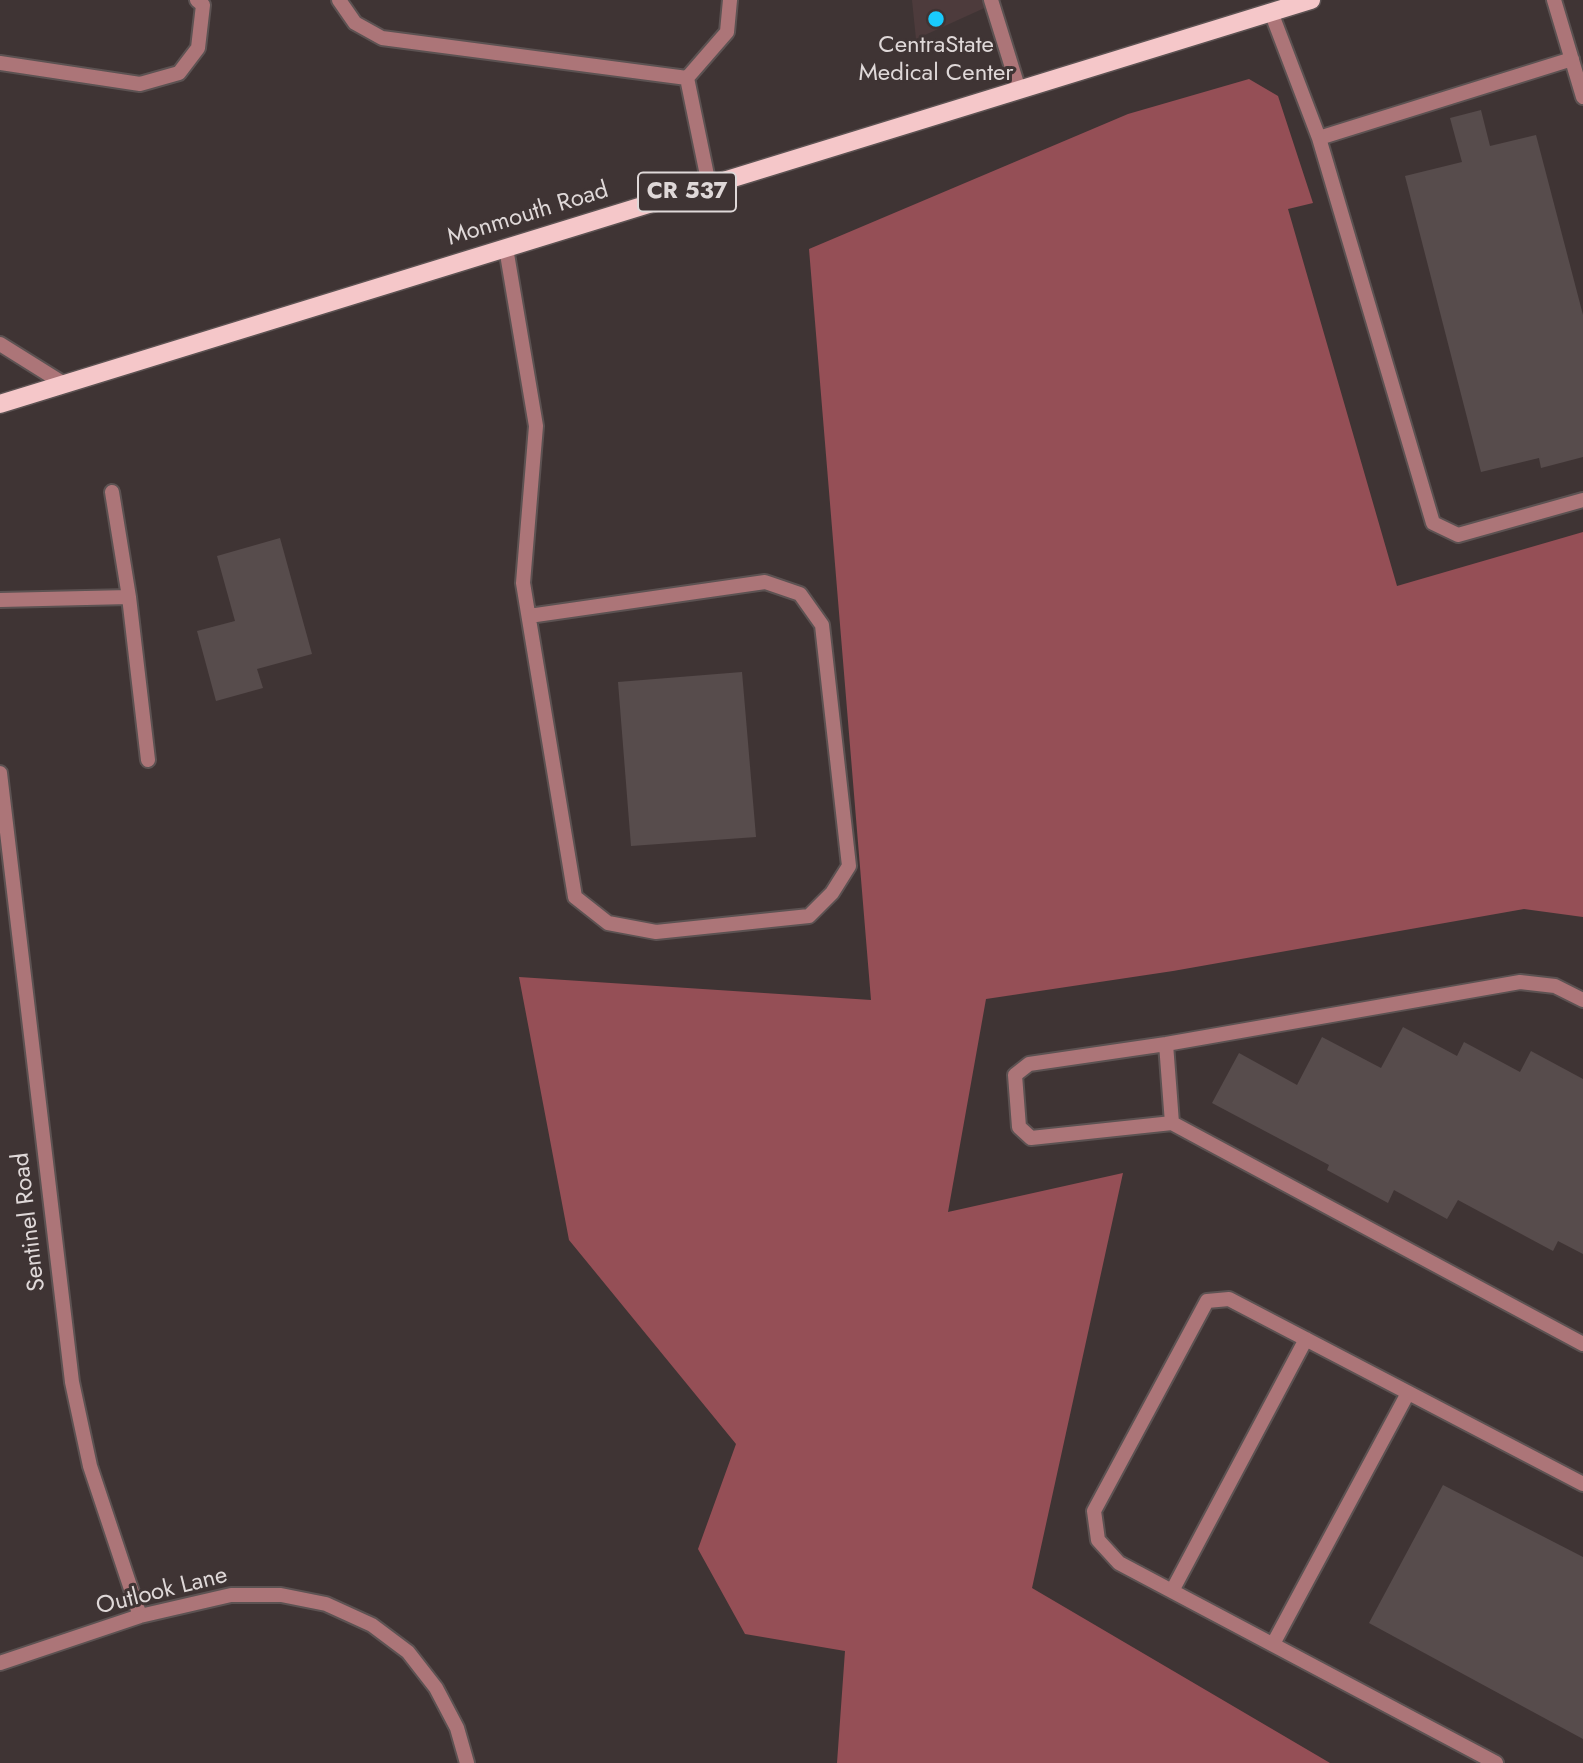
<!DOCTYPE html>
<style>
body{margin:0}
canvas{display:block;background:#3f3434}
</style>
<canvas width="1583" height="1763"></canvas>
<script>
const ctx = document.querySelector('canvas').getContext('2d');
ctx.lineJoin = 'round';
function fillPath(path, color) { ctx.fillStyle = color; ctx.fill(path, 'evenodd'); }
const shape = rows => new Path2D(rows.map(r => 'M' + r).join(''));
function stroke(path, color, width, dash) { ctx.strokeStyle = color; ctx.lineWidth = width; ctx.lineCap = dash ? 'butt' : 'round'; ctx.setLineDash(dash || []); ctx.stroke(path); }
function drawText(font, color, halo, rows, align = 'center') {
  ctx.font = font + ' Jost,sans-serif'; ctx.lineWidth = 6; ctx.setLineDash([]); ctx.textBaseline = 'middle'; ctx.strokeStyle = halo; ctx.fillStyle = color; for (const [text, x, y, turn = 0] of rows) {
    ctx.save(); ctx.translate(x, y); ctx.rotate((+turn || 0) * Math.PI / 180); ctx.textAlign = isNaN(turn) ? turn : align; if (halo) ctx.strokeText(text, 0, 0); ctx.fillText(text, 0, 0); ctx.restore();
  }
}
const built = shape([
 [912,0,1002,0,916,39]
]);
const forest = shape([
 [1249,79,1278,96,1313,203,1288,209,1397,586,1583,532,1583,917,1524,909,1173,971,986,999,948,1212,1123,1173,1032,1588,1330,1763,837,1763,845,1651,745,1634,698,1549,736,1444,569,1240,519,977,871,1000,809,249,1128,114]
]);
const building = shape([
 [1481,110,1490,146,1536,135,1583,315,1583,457,1541,468,1539,458,1481,472,1405,176,1462,162,1450,118],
 [280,538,312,654,257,669,263,688,216,701,197,631,235,621,217,556],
 [742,672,756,837,631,846,618,682],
 [1403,1027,1457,1056,1464,1042,1520,1072,1531,1051,1583,1079,1583,1254,1558,1241,1553,1251,1458,1200,1447,1219,1394,1190,1388,1203,1327,1170,1329,1165,1212,1103,1239,1053,1297,1085,1322,1037,1381,1068],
 [1443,1485,1583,1557,1583,1739,1369,1623]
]);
const service = shape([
 [339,0,355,23,382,38,687,78],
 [991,0,1019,90],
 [1554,0,1583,97],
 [1271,12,1319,138,1433,523,1458,535,1583,500],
 [0,63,140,84,179,73,198,48,203,5,197,0],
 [687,78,709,185],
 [687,78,727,32,730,0],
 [1319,138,1572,59],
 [506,248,536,426,523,583,575,897,608,923,656,932,809,916,832,893,849,866,822,625,800,594,765,582,529,616],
 [0,344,64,384],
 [112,492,129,597],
 [0,600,129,597,148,760],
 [1583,1000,1555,986,1520,982,1166,1044,1029,1064,1015,1075,1019,1127,1031,1138,1172,1123,1583,1344],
 [1166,1044,1172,1123],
 [1172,1591,1306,1339],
 [1273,1644,1408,1393],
 [1496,1763,1119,1563,1098,1540,1094,1511,1207,1301,1229,1299,1583,1484]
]);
const minor = shape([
 [0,773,72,1382,90,1466,140,1616],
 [0,1663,140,1616,231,1595,281,1595,326,1604,372,1625,408,1652,436,1688,457,1728,467,1763]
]);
const primary = shape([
 [0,404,1311,0]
]);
const markers = [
 [936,19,9,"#19cafc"]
];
const shields = [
 [687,192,98]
];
const shieldNames = [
 ["CR 537",687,192]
];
const poiNames = [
 ["CentraState",936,46],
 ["Medical Center",936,74]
];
const streetNames = [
 ["Monmouth Road",528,215,-17],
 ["Sentinel Road",30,1222,-97],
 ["Outlook Lane",162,1592,-14]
];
fillPath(built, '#4d3b3c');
fillPath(forest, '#954f56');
fillPath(building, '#574c4c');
stroke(service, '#5c5252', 18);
stroke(minor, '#5c5252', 18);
stroke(primary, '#5c5252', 21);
stroke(service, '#ac7578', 14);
stroke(minor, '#ac7578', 14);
stroke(primary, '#f5c7c9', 18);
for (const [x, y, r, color] of markers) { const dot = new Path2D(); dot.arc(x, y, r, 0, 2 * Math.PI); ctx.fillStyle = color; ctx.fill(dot); stroke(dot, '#3f3434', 2.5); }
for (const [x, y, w] of shields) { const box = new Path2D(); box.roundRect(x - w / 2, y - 19.5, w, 39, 5); ctx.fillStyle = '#3f3434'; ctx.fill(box); stroke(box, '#dfd8d8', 2); }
drawText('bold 23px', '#dfd8d8', null, shieldNames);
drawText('24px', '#dfd8d8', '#3f3434', poiNames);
drawText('24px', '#dfd8d8', '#3f3434', streetNames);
</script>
